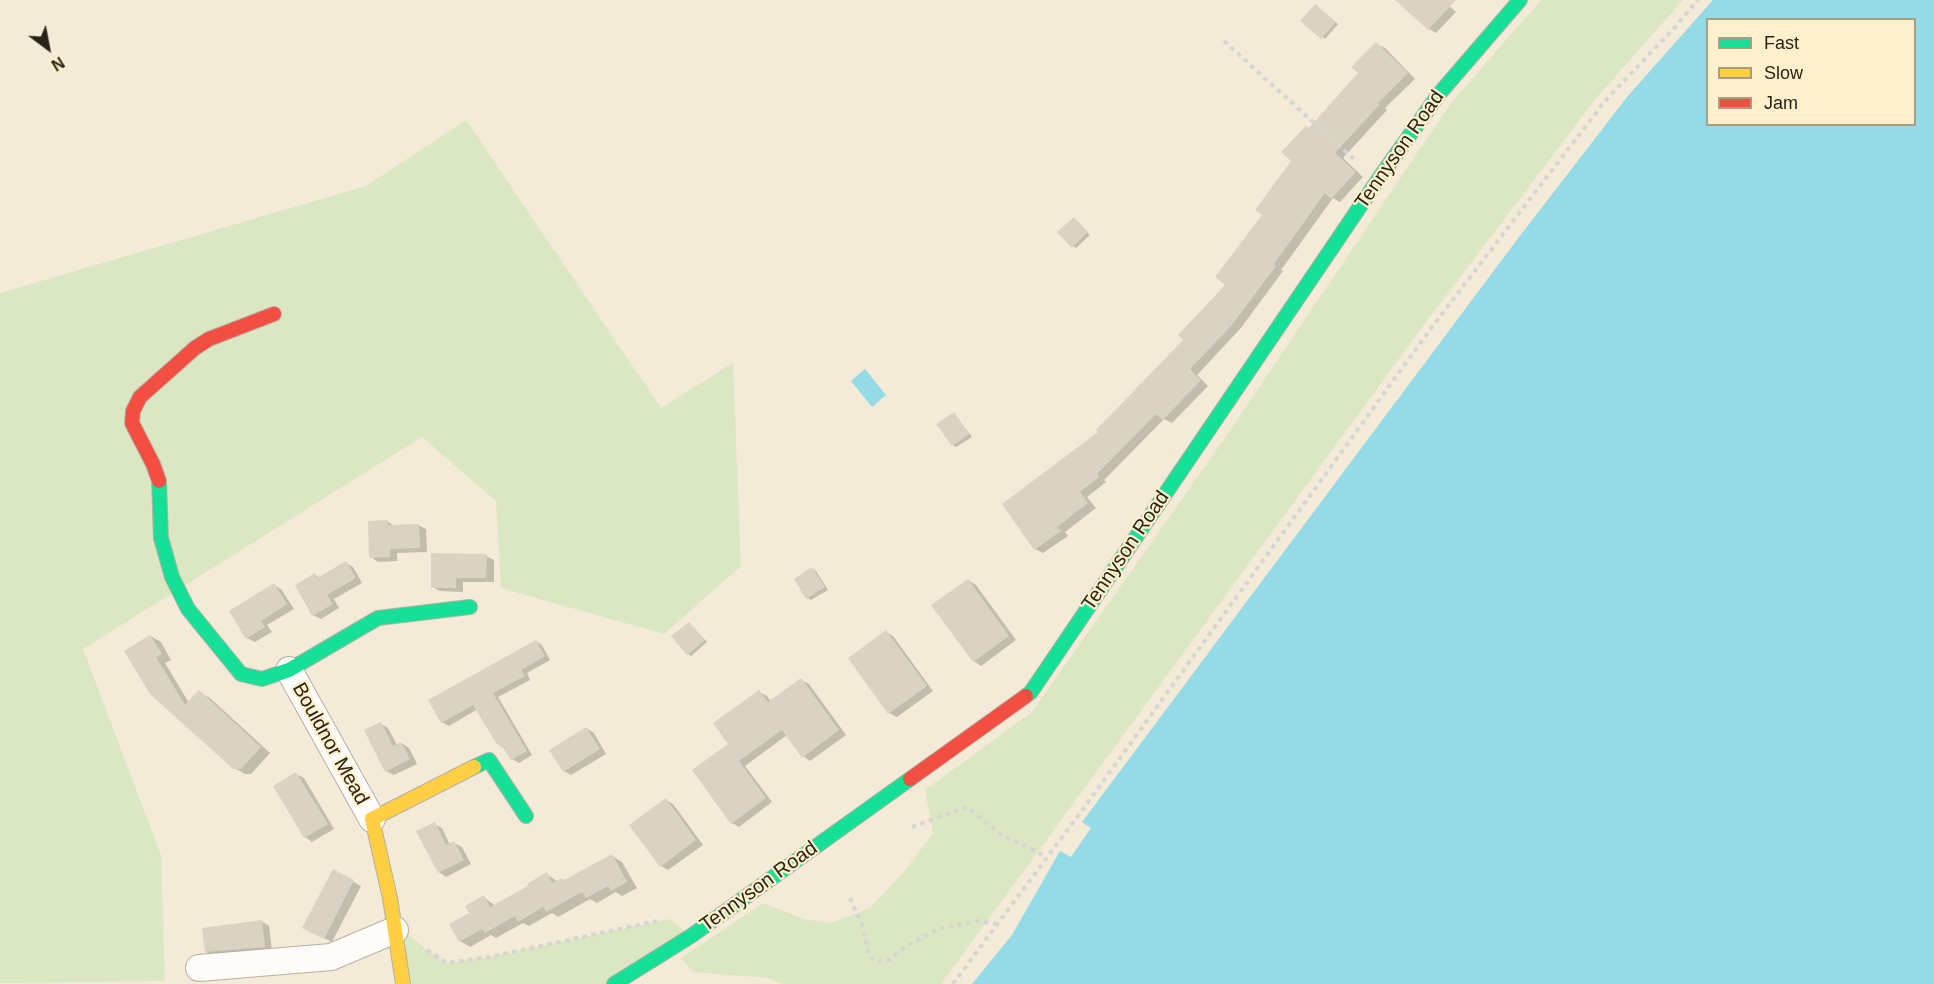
<!DOCTYPE html>
<style>
body{margin:0}
#map{position:relative;width:1934px;height:984px;overflow:hidden;background:#f3ebd8;font-family:Arial,sans-serif}
canvas{display:block}
.legend{position:absolute;left:1706px;top:18px;width:210px;height:108px;box-sizing:border-box;background:#fef0cd;border:2px solid #a89e84;margin:0;padding:8px 10px;list-style:none;font-size:18px;color:#282316}
.legend li{display:flex;align-items:center;gap:12px;height:30px}
.legend b{width:30px;border:2px solid #a89e84}
.north{position:absolute;left:18px;top:18px;width:60px;height:60px;-webkit-text-stroke:4px #fef0cd;paint-order:stroke;rotate:148deg;font-size:16px;font-weight:700;line-height:24px;text-align:center;color:#282316}
.north::after{content:'';display:block;margin:auto;width:21px;height:27px;background:#282316;clip-path:polygon(50% 0,100% 100%,50% 72%,0 100%)}
</style>
<div id="map">
<canvas width="1934" height="984"></canvas>
<ul class="legend">
<li><b style="height:8px;background:#16e098"></b>Fast</li>
<li><b style="height:8px;background:#ffcf43"></b>Slow</li>
<li><b style="height:8px;background:#f24e42"></b>Jam</li>
</ul>
<div class="north">N</div>
</div>
<script>
const ctx = document.querySelector('canvas').getContext('2d');
ctx.lineJoin = 'round';
function fillPath(path, color) { ctx.fillStyle = color; ctx.fill(path, 'evenodd'); }
const shape = rows => new Path2D(rows.map(r => 'M' + r).join(''));
function stroke(path, color, width, dash) { ctx.strokeStyle = color; ctx.lineWidth = width; ctx.lineCap = dash ? 'butt' : 'round'; ctx.setLineDash(dash || []); ctx.stroke(path); }
function drawText(font, color, halo, rows, align = 'center') {
  ctx.font = font + ' Arial,sans-serif'; ctx.lineWidth = 4.5; ctx.setLineDash([]); ctx.textBaseline = 'middle'; ctx.strokeStyle = halo; ctx.fillStyle = color; for (const [text, x, y, turn = 0] of rows) {
    ctx.save(); ctx.translate(x, y); ctx.rotate((+turn || 0) * Math.PI / 180); ctx.textAlign = isNaN(turn) ? turn : align; if (halo) ctx.strokeText(text, 0, 0); ctx.fillText(text, 0, 0); ctx.restore();
  }
}
const green = shape([
 [1541,0,1683,0,1598,96,1423,326,941,984,783,984,769,978,693,972,681,958,763,903,803,919,831,923,870,908,904,872,933,833,925,790,1032,712,1222,442,1451,103],
 [466,120,661,408,733,363,741,566,664,634,501,588,496,501,422,437,83,649,161,855,165,981,0,983,0,293,366,186],
 [669,919,691,936,614,984,403,984,393,920,424,948,447,963,489,957]
]);
const water = shape([
 [1713,0,1934,0,1934,984,972,984,1012,935,1060,851,1071,857,1091,828,1082,822,1516,241,1627,97],
 [1708,20,1914,20,1914,124,1708,124],
 [865,369,886,395,872,407,851,381]
]);
const shadow = shape([
 [1397,0,1454,0,1449,6,1456,12,1436,33,1429,29],
 [1318,8,1338,24,1325,39,1302,21],
 [1376,44,1385,48,1415,79,1385,108,1387,110,1343,158,1363,177,1340,202,1333,198,1281,270,1283,271,1240,329,1197,375,1208,386,1172,423,1164,419,1104,480,1106,482,1087,497,1096,508,1065,532,1068,536,1043,553,1035,549,1101,432,1185,340,1227,285,1310,129,1360,73],
 [1074,219,1090,235,1076,248,1073,246],
 [954,414,972,437,956,447,953,445],
 [388,522,395,526,418,525,426,529,427,552,397,553,397,561,378,562,371,557],
 [486,556,494,560,494,582,463,582,463,592,440,591,432,587],
 [346,563,353,567,362,583,334,599,339,608,321,619,313,615,315,575,320,578],
 [813,569,816,571,828,590,811,600,807,598,796,580],
 [968,580,976,585,1016,640,981,666,974,661],
 [274,585,281,589,294,609,267,625,272,632,255,642,247,638],
 [689,623,707,642,691,656,688,654],
 [886,632,893,636,933,691,897,717,889,713],
 [150,636,161,642,171,660,165,663,189,703,199,692,210,698,270,753,251,774,245,774,234,768,151,693],
 [536,641,542,645,550,660,527,673,530,680,498,697,532,755,519,763,512,759,478,709,449,726,442,722],
 [801,680,809,684,846,735,810,761,803,756,787,735,745,766,772,802,739,827,732,823,731,744,759,692,767,696,771,702],
 [381,724,388,728,397,745,401,743,409,748,417,764,394,775,386,771],
 [586,728,594,733,606,754,571,775,564,771],
 [296,774,304,778,334,829,312,842,305,837],
 [666,800,673,804,703,845,668,870,661,866],
 [434,824,442,828,450,845,454,843,462,847,471,864,446,877,439,872],
 [612,856,622,862,637,888,622,896,616,892,597,903,590,899,558,917,552,913,529,926,523,923,496,938,491,935,470,947,460,941,471,914,483,897,496,906,531,886,547,874,558,882,565,881],
 [333,871,361,886,332,942,312,932],
 [261,921,269,926,272,951,214,956,206,952]
]);
const building = shape([
 [1395,0,1456,0,1428,30],
 [1315,4,1336,22,1321,39,1300,21],
 [1376,42,1408,73,1378,103,1380,104,1335,153,1356,172,1331,199,1325,193,1274,264,1276,266,1232,325,1190,369,1201,380,1163,420,1156,414,1097,474,1099,477,1080,492,1088,503,1057,527,1061,531,1034,550,1002,504,1098,432,1096,430,1183,340,1178,335,1225,285,1215,277,1262,215,1255,210,1291,161,1281,152,1306,126,1309,128,1358,73,1351,67],
 [1074,217,1088,232,1072,248,1057,232],
 [954,412,969,434,952,446,936,424],
 [388,520,388,525,419,524,420,548,390,549,390,557,369,558,368,521],
 [431,553,487,554,486,578,456,578,456,588,431,588],
 [346,561,356,578,327,595,333,604,312,616,295,585,315,573,317,578],
 [812,567,825,587,806,599,794,579],
 [968,579,1009,636,973,662,931,605],
 [274,583,287,604,261,621,265,627,246,639,229,611],
 [689,622,705,640,687,655,671,636],
 [886,630,927,686,888,714,848,658],
 [150,635,162,654,156,657,185,705,199,690,261,747,241,769,233,769,150,694,124,651],
 [536,640,545,656,521,670,525,676,493,693,527,751,511,760,504,749,496,743,473,705,441,723,428,700],
 [801,678,839,730,802,758,782,730,739,761,766,798,731,824,692,770,728,744,713,723,759,690,768,702],
 [381,722,393,746,401,742,410,759,385,772,364,730],
 [586,727,600,749,563,772,549,750],
 [296,772,328,824,304,838,273,786],
 [666,798,696,840,660,867,629,825],
 [435,822,446,845,454,841,464,860,438,873,416,831],
 [612,854,627,882,611,891,608,886,586,898,582,892,546,912,543,907,518,922,515,916,485,933,482,929,459,942,449,924,469,913,465,906,484,895,490,907,528,886,527,884,547,872,552,883,562,878,564,880],
 [333,869,354,880,324,939,302,928],
 [262,920,265,947,205,952,202,928]
]);
const path = shape([
 [1224,41,1357,162],
 [912,827,967,807,1000,834,1038,852,1046,858],
 [850,898,862,925,869,955,875,962,889,960,911,943,940,928,978,921,997,924],
 [427,950,447,963,489,957,657,921],
 [953,984,1083,809,1432,327,1605,101,1675,27,1698,0]
]);
const street = shape([
 [289,670,372,819],
 [199,968,331,957,395,930]
]);
const fast = shape([
 [159,481,161,538,172,577,188,609,241,674,262,679,289,670,378,618,470,607],
 [1026,696,1031,692,1378,180,1439,94,1520,0],
 [474,767,489,760,526,816],
 [614,984,691,936,910,779]
]);
const slow = shape([
 [403,984,390,898,372,819,474,767]
]);
const jam = shape([
 [159,481,153,464,132,423,133,411,140,397,195,348,209,339,274,314],
 [910,779,1026,696]
]);
const streetNames = [
 ["Tennyson Road",1400,150,-55],
 ["Tennyson Road",1126,551,-56],
 ["Bouldnor Mead",330,744,61],
 ["Tennyson Road",759,887,-36]
];
fillPath(green, '#dbe7c3');
fillPath(water, '#94dae7');
fillPath(shadow, '#0003');
fillPath(building, '#dad3c4');
stroke(street, '#b6b0a2', 28);
stroke(fast, '#b6b0a2', 16);
stroke(slow, '#b6b0a2', 16);
stroke(jam, '#b6b0a2', 16);
stroke(path, '#d7d5d0', 4, [4.5, 4.5]);
stroke(street, '#fdfcf9', 26);
stroke(fast, '#16e098', 14);
stroke(slow, '#ffcf43', 14);
stroke(jam, '#f24e42', 14);
drawText('20px', '#282316', '#fef0cd', streetNames);
</script>
